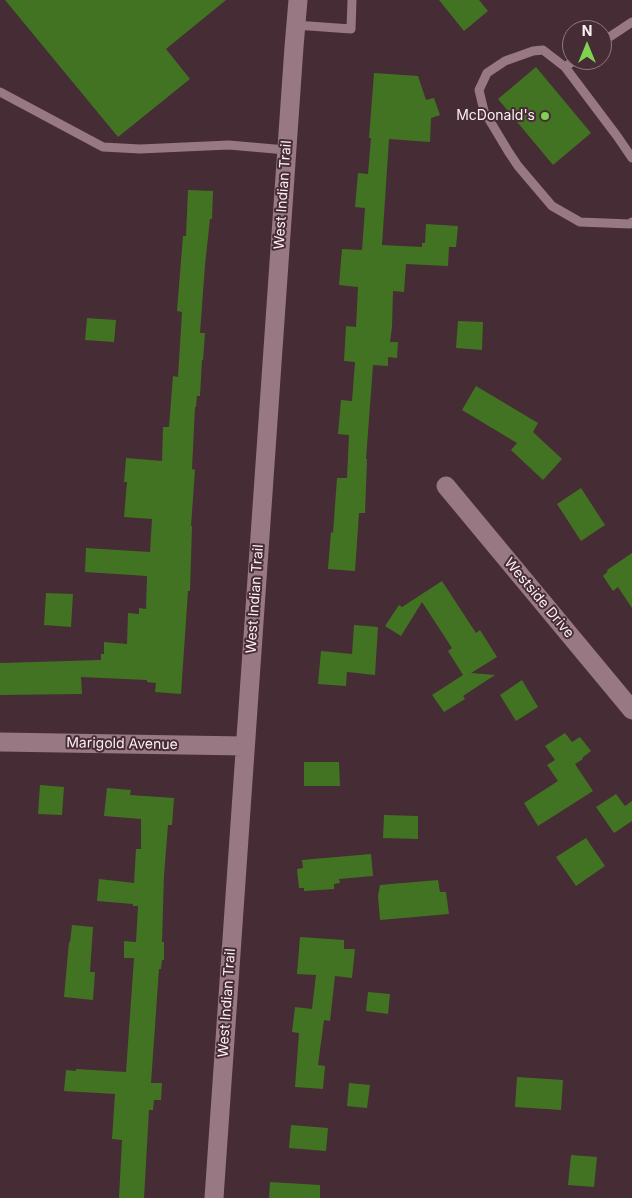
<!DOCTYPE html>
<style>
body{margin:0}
#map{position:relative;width:632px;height:1198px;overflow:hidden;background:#462c35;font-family:Inter,sans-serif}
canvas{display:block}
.north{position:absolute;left:562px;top:20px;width:50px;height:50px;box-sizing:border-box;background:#462c35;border:1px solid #8f7a81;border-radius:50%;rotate:0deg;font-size:14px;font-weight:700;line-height:20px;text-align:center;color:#fdeff3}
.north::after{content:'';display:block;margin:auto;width:18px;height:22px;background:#80d051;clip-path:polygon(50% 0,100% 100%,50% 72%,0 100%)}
</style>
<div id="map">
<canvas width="632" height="1198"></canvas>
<div class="north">N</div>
</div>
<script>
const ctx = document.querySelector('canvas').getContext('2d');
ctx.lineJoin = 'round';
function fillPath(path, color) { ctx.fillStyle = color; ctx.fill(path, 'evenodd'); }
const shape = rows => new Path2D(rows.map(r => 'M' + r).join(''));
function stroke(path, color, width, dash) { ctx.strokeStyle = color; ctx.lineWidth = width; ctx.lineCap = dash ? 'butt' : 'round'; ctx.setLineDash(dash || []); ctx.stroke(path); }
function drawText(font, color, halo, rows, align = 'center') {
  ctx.font = font + ' Inter,sans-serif'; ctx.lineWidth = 4; ctx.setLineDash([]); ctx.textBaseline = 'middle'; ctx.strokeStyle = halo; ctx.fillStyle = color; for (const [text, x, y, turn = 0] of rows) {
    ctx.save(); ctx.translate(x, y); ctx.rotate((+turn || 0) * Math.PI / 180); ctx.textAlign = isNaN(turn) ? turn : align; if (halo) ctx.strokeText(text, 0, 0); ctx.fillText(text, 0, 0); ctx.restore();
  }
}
const building = shape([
 [5,0,226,0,166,49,190,79,118,137],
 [439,0,479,0,488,11,464,31],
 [536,67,591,133,553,165,498,99],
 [374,73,418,76,426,100,434,98,440,115,431,118,430,142,389,139,382,245,422,247,422,243,425,243,426,224,458,226,456,247,449,247,448,266,406,264,404,292,393,291,392,327,390,342,398,342,397,358,388,357,388,366,373,365,366,459,367,459,365,513,359,513,355,571,328,569,331,532,333,533,337,478,347,478,349,435,338,434,341,400,352,401,355,362,344,361,346,326,356,327,358,287,339,285,342,249,362,250,365,208,355,207,358,173,368,174,371,138,369,138],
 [188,190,213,191,212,219,210,219,205,265,200,333,205,333,203,360,202,360,200,396,197,396,196,407,195,407,192,469,195,470,191,526,192,526,190,591,188,591,181,694,155,692,156,683,147,682,147,680,81,677,82,694,0,695,0,663,101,660,101,654,104,654,104,642,127,644,128,613,139,614,139,608,146,609,147,576,85,572,86,548,150,552,152,519,124,517,127,482,124,482,126,458,162,461,163,427,169,427,173,376,178,377,182,312,177,311,183,236,186,236],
 [87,318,116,320,114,342,85,340],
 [458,321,483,322,482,350,456,348],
 [476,386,538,423,533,432,562,459,543,480,511,450,517,443,462,410],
 [581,488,605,525,581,541,557,504],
 [632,553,632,608,618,587,613,591,603,576,608,571,607,570],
 [442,581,476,633,480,630,497,657,471,673,495,675,463,696,465,699,444,712,432,695,463,675,448,651,452,648,422,602,401,636,385,626,399,605,402,607],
 [46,593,73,594,71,627,44,625],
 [354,625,378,627,375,675,347,672,346,686,318,684,321,651,352,654],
 [522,680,538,707,516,721,500,695],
 [565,733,572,742,580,737,591,751,582,758,583,759,575,764,593,791,538,826,524,803,558,781,547,765,555,760,545,746],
 [304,762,339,762,340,786,304,786],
 [40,785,64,787,62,815,38,814],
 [107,788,131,790,130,795,174,798,172,825,168,825,164,875,162,942,164,942,164,960,162,960,161,969,159,969,151,1083,162,1083,161,1100,154,1100,153,1110,149,1110,144,1198,119,1198,122,1140,112,1139,115,1094,64,1091,66,1070,76,1071,76,1069,126,1072,134,958,124,958,124,941,136,942,138,906,133,906,133,904,97,901,99,879,134,883,136,849,141,849,141,819,104,816],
 [616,794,625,806,632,801,632,821,614,833,596,807],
 [384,815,418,816,418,839,383,838],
 [586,838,605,866,576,886,556,857],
 [371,854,373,876,339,879,340,883,334,884,334,889,304,891,304,888,299,888,297,869,303,868,302,860],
 [438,880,440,892,446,892,449,914,380,920,378,896,380,885],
 [72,925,93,927,90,972,95,972,93,1000,64,997,69,942,70,942],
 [300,937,344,940,344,949,355,949,352,978,335,976,330,1021,324,1020,318,1065,325,1066,323,1089,295,1087,299,1033,292,1032,295,1007,312,1009,316,975,297,974],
 [368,992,390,994,388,1014,366,1011],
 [517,1077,563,1080,561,1110,515,1107],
 [349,1083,370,1085,367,1108,347,1106],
 [291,1125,328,1128,326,1151,289,1148],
 [571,1155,597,1157,594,1187,568,1185],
 [270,1182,320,1185,320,1198,269,1198]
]);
const service = shape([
 [295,25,351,29,352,0],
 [602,42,632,22],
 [565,67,575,60],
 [0,92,103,147,140,149,229,145,286,150],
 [632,158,617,136,565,67,543,50,533,51,505,61,487,73,479,90,484,111,508,151,518,166,552,206,580,222,630,224,632,222]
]);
const minor = shape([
 [446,486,632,710],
 [0,742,245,746],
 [214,1198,294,47,298,0]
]);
const markers = [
 [545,116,5,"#80d051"]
];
const poiNames = [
 ["McDonald's",535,116]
];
const streetNames = [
 ["West Indian Trail",283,195,-86],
 ["Westside Drive",539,598,50],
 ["West Indian Trail",255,599,-86],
 ["Marigold Avenue",122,744,1],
 ["West Indian Trail",227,1003,-86]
];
fillPath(building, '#427323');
stroke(service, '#977883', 9);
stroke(minor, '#977883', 19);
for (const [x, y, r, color] of markers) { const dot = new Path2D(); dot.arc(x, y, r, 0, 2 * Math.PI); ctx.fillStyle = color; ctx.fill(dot); stroke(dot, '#462c35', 2); }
drawText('14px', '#fdeff3', '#462c35', poiNames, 'right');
drawText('14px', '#fdeff3', '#462c35', streetNames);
</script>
